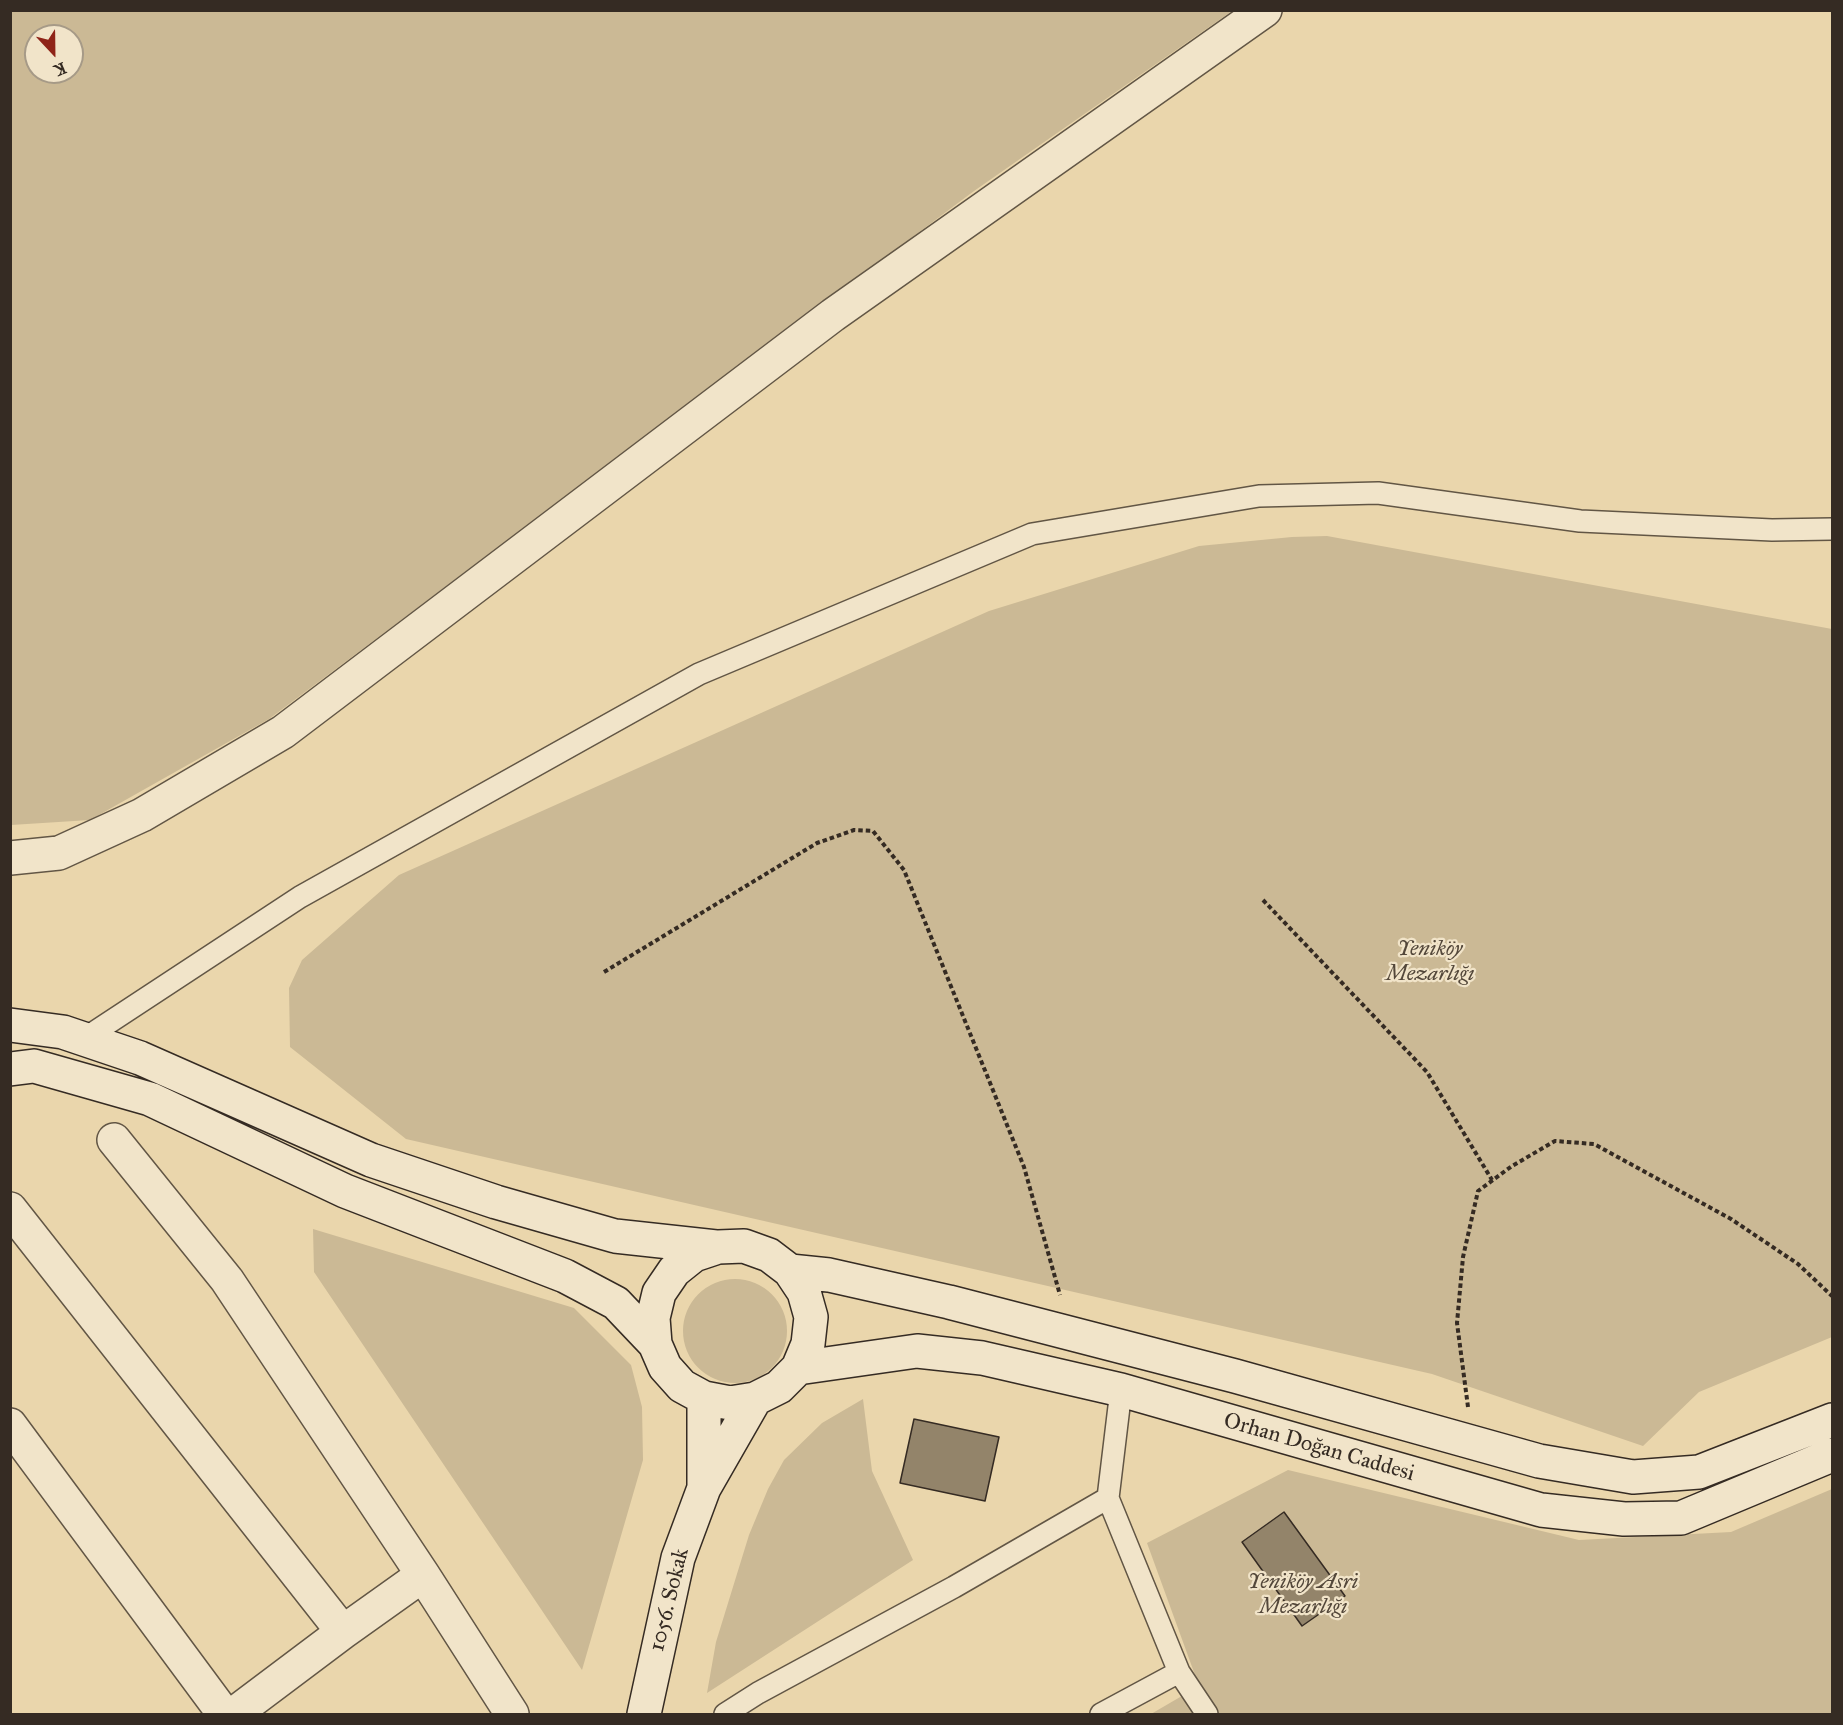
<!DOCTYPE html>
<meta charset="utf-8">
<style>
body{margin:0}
#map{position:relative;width:1843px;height:1725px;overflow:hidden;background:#ead6ac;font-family:"IM FELL Great Primer",serif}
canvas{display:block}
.frame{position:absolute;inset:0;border:12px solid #352b23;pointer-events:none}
.north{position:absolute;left:24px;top:24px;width:60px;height:60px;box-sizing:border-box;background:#f1e4c9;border:2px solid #a69a87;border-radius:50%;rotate:158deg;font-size:16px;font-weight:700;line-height:24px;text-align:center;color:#352b23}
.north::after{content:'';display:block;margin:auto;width:21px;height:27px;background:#8f2418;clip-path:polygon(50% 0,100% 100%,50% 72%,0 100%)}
</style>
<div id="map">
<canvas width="1843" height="1725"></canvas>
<div class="frame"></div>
<div class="north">K</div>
</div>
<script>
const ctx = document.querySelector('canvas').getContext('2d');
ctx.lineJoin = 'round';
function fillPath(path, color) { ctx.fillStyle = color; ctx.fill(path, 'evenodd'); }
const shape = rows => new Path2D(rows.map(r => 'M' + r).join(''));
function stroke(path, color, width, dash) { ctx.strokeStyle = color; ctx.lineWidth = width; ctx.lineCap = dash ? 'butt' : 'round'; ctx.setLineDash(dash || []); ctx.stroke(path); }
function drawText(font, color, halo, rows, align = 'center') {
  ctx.font = font + ' "IM FELL Great Primer",serif'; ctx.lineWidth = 4.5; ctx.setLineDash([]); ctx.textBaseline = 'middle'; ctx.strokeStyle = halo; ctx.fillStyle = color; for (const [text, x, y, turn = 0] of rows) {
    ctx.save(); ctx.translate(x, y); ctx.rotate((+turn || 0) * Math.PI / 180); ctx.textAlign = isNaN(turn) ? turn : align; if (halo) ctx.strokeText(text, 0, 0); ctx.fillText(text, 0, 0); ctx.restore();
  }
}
const green = shape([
 [11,11,1232,11,974,191,269,719,90,820,11,825],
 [36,36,72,36,72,72,36,72],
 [1327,536,1832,629,1832,1337,1699,1392,1643,1446,1432,1374,406,1139,290,1047,289,988,302,960,399,875,989,611,1199,546,1292,537],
 [313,1229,574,1308,631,1365,642,1407,643,1460,582,1670,314,1272],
 '683 1331a52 52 0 1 1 104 0a52 52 0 1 1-104 0Z',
 [863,1399,872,1471,913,1560,707,1693,716,1642,749,1535,768,1489,784,1460,822,1423],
 [1288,1470,1579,1540,1731,1532,1832,1489,1832,1714,1151,1714,1199,1686,1147,1543]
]);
const building = shape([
 [914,1419,999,1437,985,1501,900,1483,914,1419],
 [1284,1512,1345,1596,1302,1626,1242,1542,1284,1512]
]);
const path = shape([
 [1263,900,1427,1072,1492,1180],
 [604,972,817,843,854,830,873,831,904,870,1024,1167,1060,1295],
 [1468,1407,1457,1323,1463,1257,1478,1191,1512,1166,1555,1141,1594,1144,1731,1219,1798,1264,1832,1296]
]);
const lane = shape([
 [84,1039,300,897,699,674,1032,534,1259,496,1378,493,1580,521,1772,530,1832,529],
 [1121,1390,1108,1498,1179,1672,1207,1714],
 [725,1714,758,1693,954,1587,1108,1498],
 [1101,1714,1179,1672]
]);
const street = shape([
 [10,858,59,853,142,815,283,732,833,315,1265,10],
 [114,1140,227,1280,423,1575,512,1714],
 [10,1209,343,1632],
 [10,1425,224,1714],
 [234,1714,343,1632,423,1575]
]);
const secondary = shape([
 [10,1025,63,1032,140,1058,371,1160,496,1202,615,1236,716,1247],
 [10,1069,34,1066,150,1099,345,1191,565,1276,616,1303,655,1344],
 [790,1271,804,1292,811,1317,808,1344,798,1368,779,1387,755,1399,730,1403,704,1398,682,1386,665,1367,655,1344,653,1318,659,1293,674,1271,694,1255,718,1247,744,1246,769,1255,790,1271,829,1275,949,1302,1235,1376,1539,1461,1633,1477,1699,1472,1832,1420],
 [798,1368,917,1351,982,1358,1121,1390,1541,1510,1624,1519,1681,1518,1832,1455],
 [704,1486,704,1398],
 [644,1714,678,1558,704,1488,755,1399]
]);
const parkNames = [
 ["Yeniköy",1430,950],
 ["Mezarlığı",1430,975],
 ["Yeniköy Asri",1303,1583],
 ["Mezarlığı",1303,1608]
];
const streetNames = [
 ["Orhan Doğan Caddesi",1319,1448,16],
 ["1056. Sokak",670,1600,-76]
];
fillPath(green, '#cbb995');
fillPath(building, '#93846a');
stroke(building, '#352b23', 1.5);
stroke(lane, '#625645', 24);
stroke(street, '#625645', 36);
stroke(secondary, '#352b23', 36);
stroke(path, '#352b23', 4, [4.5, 3]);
stroke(lane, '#f1e4c9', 21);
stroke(street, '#f1e4c9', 33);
stroke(secondary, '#f1e4c9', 33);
drawText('italic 22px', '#53473a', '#f1e4c9', parkNames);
drawText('22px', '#352b23', '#f1e4c9', streetNames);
</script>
